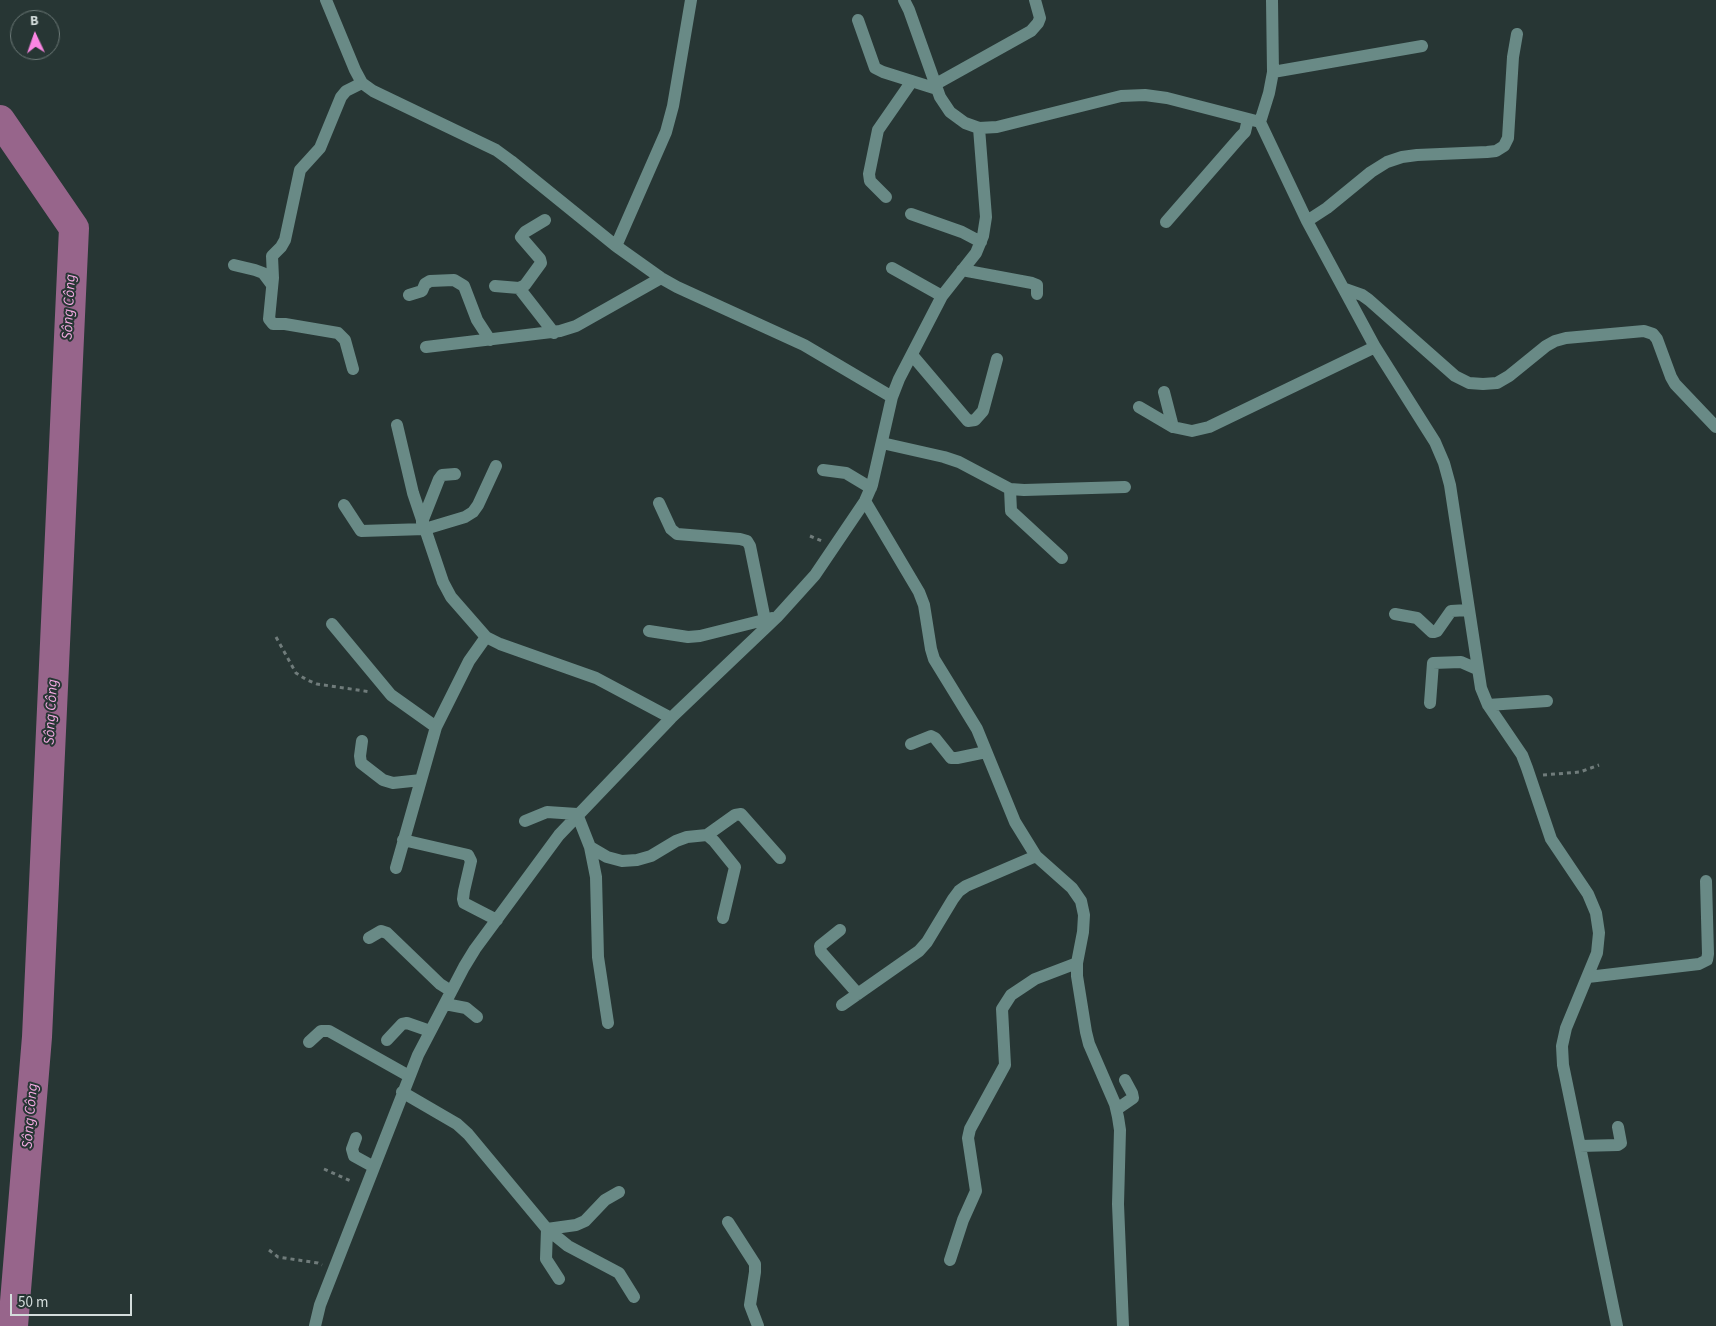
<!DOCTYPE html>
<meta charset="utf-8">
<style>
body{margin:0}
#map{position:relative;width:1716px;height:1326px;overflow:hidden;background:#273634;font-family:"Source Sans 3",sans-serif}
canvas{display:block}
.north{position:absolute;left:10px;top:10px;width:50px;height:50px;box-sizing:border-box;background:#273634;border:1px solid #6c7977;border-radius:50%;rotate:357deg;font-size:14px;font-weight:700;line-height:20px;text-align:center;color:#d4dddc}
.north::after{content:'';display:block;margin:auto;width:18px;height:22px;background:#fc86e3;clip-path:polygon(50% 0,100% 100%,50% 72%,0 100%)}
.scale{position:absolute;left:10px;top:1294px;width:122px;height:22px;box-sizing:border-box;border:2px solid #d4dddc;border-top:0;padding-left:6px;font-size:15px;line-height:18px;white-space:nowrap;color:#d4dddc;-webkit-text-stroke:4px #273634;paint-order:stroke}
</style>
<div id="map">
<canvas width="1716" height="1326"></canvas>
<div class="north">B</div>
<div class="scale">50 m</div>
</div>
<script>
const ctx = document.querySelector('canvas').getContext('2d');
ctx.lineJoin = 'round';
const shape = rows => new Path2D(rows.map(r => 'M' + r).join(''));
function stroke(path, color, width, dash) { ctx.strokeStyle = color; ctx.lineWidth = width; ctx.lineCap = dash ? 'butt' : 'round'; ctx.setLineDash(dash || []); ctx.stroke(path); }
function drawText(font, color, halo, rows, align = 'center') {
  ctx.font = font + ' "Source Sans 3",sans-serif'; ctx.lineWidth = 4; ctx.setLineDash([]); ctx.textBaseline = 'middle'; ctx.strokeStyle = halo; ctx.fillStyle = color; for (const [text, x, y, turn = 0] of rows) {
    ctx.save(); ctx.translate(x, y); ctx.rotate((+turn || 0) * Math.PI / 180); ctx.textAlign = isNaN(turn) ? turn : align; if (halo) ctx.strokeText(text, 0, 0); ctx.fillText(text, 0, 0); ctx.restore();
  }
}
const river = shape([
 [0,120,74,228,37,1037,13,1326]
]);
const path = shape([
 [810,536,822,541],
 [276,637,296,673,307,680,317,684,371,692],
 [1543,775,1580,772,1599,765],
 [324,1169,353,1182],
 [269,1250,278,1257,318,1263,322,1265]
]);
const minor = shape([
 [326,0,355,70,362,83,373,91,496,150,511,161,616,246,661,278,677,287,804,345,892,397],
 [904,0,909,10,940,97,950,112,965,123,979,128,997,127,1121,96,1145,95,1167,98,1260,122],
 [1272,0,1273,72,1269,93,1260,122,1307,221,1375,347,1435,442,1444,463,1450,485,1481,688,1488,705,1522,755,1527,768,1551,839,1588,894,1596,913,1599,933,1597,953,1566,1028,1562,1046,1563,1065,1617,1326],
 [858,20,875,68,883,72,937,89],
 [1273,72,1422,46],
 [936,84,1031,31,1038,23,1040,18,1035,0],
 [886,197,870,181,869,174,878,130,912,81],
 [911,214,962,232,981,242],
 [1307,221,1327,208,1371,172,1387,162,1402,157,1417,155,1487,152,1496,151,1504,146,1508,138,1513,57,1517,34],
 [1166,222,1241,136,1245,132,1248,119],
 [616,246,666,132,673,106,691,0],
 [234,265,255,270,263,273,272,285],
 [892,268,942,296],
 [962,270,1032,283,1037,285,1037,294],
 [495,286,519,288,525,285,541,263,540,259,521,237,525,232,545,220],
 [519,288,554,333],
 [1345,289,1362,295,1369,300,1455,376,1469,383,1483,384,1497,383,1509,376,1546,346,1555,341,1566,338,1644,331,1653,334,1657,339,1671,377,1675,384,1716,427],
 [409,295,422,291,425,284,430,281,454,280,464,286,477,320,490,340],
 [426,347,560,331,576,326,661,278],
 [912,355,968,421,975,420,983,411,997,359],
 [353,369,345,340,338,333,285,324,273,324,269,319,273,278,272,256,281,247,285,240,300,170,320,148,341,97,346,91,362,83],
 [1164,392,1173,427],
 [1139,407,1173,427,1192,431,1209,427,1375,347],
 [397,425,413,493,443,582,451,597,486,637,500,644,596,678,671,718],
 [882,443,944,457,959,462,1010,489,1024,490,1125,487],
 [823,470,846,473,871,488],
 [1010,489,1011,511,1062,558],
 [865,501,919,592,924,605,931,649,934,659,977,729,1015,822,1036,856,1072,888,1081,901,1084,915,1083,932,1077,963,1077,976,1086,1032,1089,1044,1115,1104,1118,1117,1120,1130,1118,1204,1123,1326],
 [659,503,671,529,677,534,740,539,747,541,750,546,765,620],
 [344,505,361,531,425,529,465,517,473,512,478,505,496,466],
 [422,522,439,479,442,475,455,474],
 [1395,614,1417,618,1432,632,1434,632,1437,631,1451,611,1468,610],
 [332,624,391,695,436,727],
 [649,631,688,637,700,636,772,618],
 [1430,703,1433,663,1461,662,1477,669],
 [1488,705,1547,701],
 [362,741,360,756,361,763,383,780,393,783,421,780],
 [911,744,931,736,935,738,951,758,957,758,986,752],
 [525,821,547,812,577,814,590,847,596,877,598,957,608,1023],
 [707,835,735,815,741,814,780,858],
 [403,840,468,855,471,861,464,891,463,899,464,903,497,920],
 [590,847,607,857,622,861,637,860,651,856,676,841,687,837,707,835,714,841,735,867,723,918],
 [396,868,436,727,469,661,486,637],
 [840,930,820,946,821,952,858,994],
 [369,938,381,931,387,933,440,984,451,991],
 [1588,977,1699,964,1707,960,1708,954,1706,881],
 [445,1004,466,1008,477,1017],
 [842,1005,919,951,927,942,953,899,959,891,966,886,1036,856],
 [387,1040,402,1024,407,1023,430,1031],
 [309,1042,321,1031,329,1031,409,1076],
 [402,1092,457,1124,468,1134,547,1229,568,1246,619,1273,634,1297],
 [1117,1109,1133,1098,1132,1093,1125,1080],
 [356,1138,352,1149,354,1156,374,1167],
 [1580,1146,1618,1145,1621,1143,1618,1127],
 [728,1222,755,1264,755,1272,750,1305,758,1326],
 [950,1260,963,1220,976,1191,968,1138,970,1129,1005,1065,1002,1009,1011,995,1035,979,1077,963],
 [559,1279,546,1259,547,1229,576,1225,585,1221,605,1200,619,1192],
 [315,1326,320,1305,418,1055,464,967,475,949,559,835,671,718,777,617,815,575,865,501,872,485,892,397,899,379,942,296,976,253,983,236,986,217,979,128]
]);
const waterNames = [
 ["Sông Công",70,307,-87],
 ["Sông Công",52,712,-87],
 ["Sông Công",31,1116,-85]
];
stroke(river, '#97658b', 30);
stroke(path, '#707c7b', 3, [4, 4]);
stroke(minor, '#698a86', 12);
drawText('italic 15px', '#f4aae2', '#273634', waterNames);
</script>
